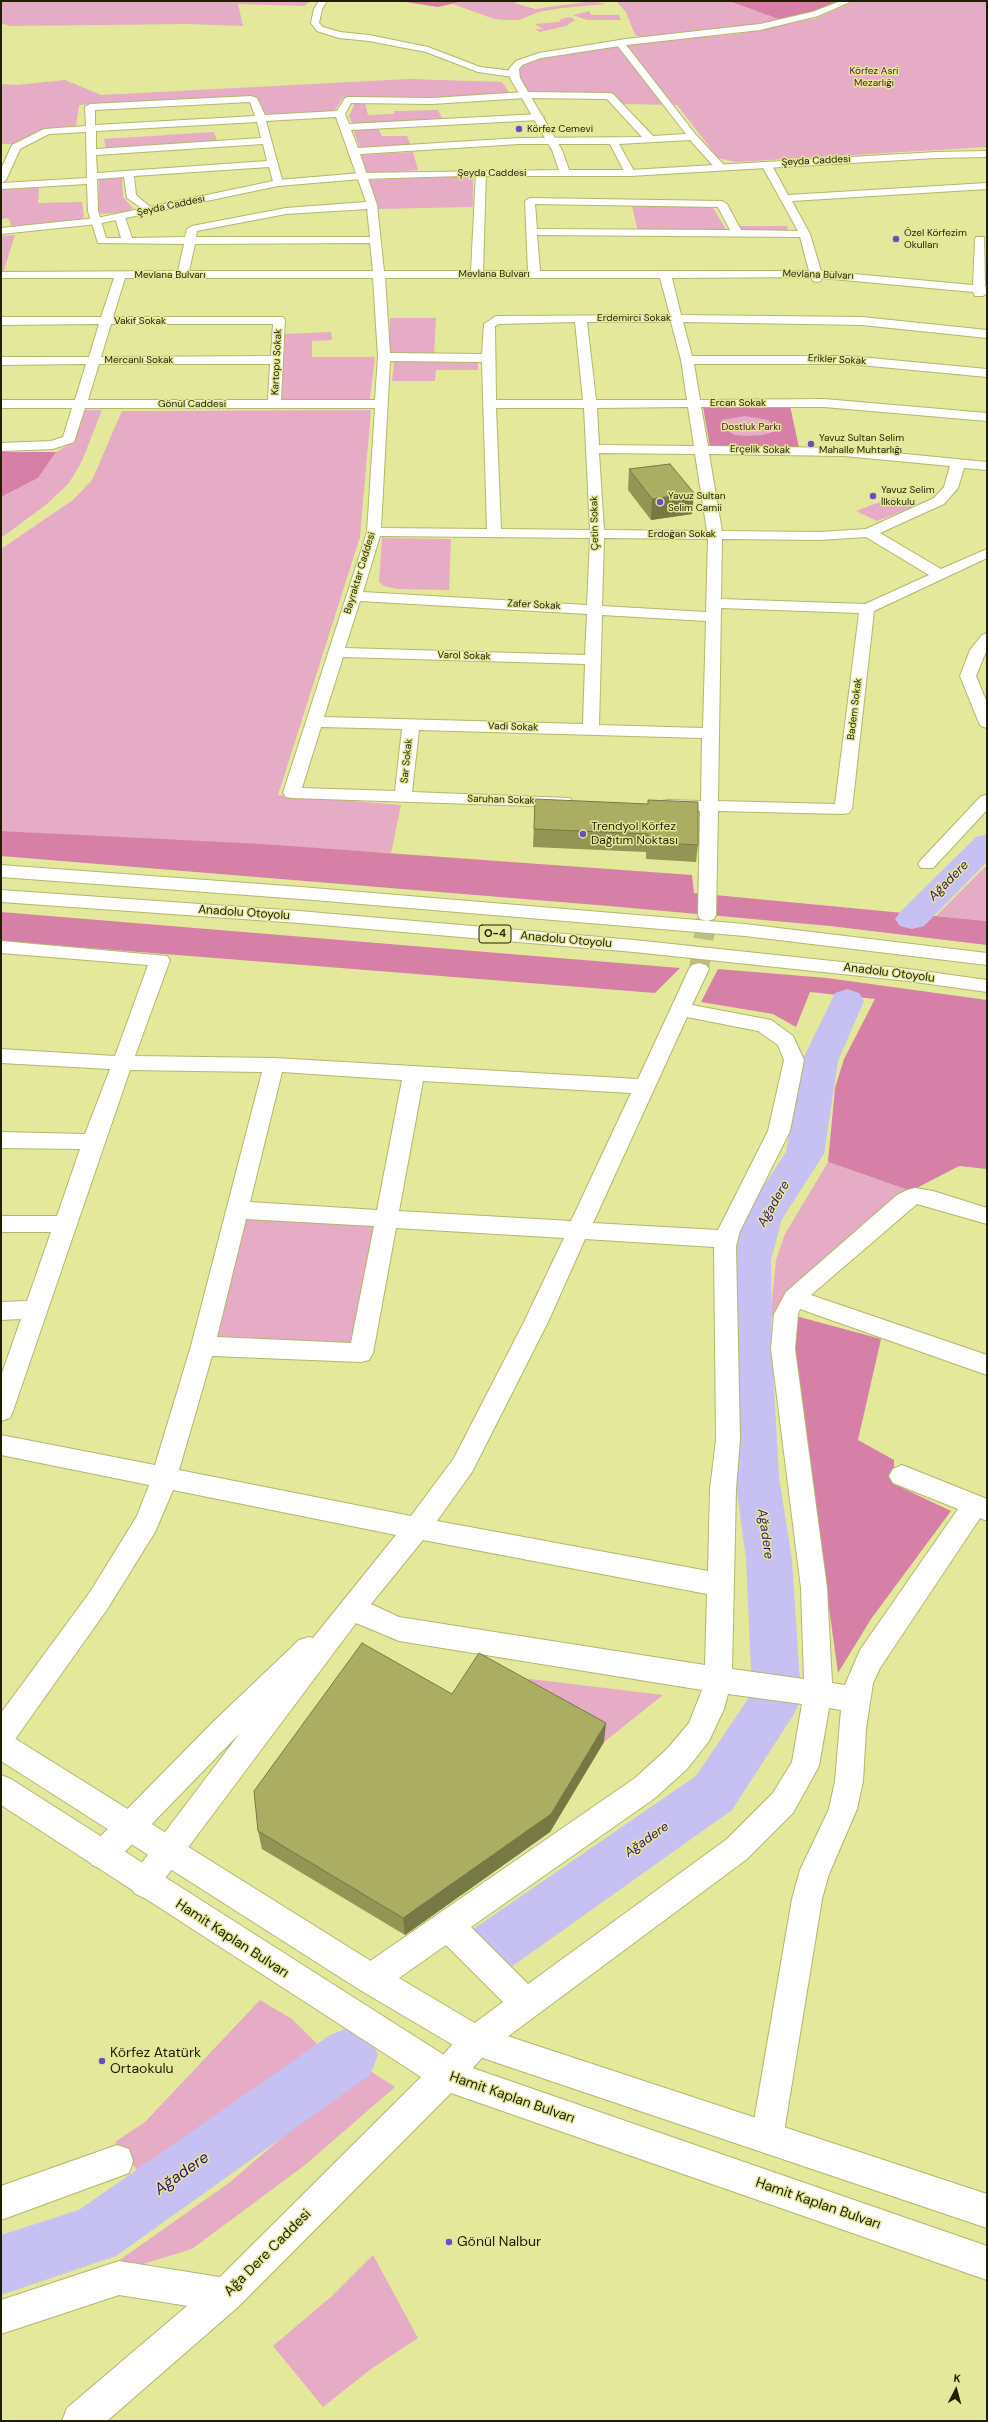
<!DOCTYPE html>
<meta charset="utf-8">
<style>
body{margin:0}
#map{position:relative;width:988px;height:2422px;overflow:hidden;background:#e4e89b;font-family:"DM Sans",sans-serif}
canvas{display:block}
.frame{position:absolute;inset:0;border:2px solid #1e1f01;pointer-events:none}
.north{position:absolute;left:936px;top:2370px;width:40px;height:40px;-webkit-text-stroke:3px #e4e89b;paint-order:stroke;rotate:6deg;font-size:11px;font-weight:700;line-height:16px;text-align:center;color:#1e1f01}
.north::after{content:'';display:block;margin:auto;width:14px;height:18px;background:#1e1f01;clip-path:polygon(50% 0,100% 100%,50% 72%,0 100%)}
</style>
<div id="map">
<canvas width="988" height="2422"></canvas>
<div class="frame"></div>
<div class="north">K</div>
</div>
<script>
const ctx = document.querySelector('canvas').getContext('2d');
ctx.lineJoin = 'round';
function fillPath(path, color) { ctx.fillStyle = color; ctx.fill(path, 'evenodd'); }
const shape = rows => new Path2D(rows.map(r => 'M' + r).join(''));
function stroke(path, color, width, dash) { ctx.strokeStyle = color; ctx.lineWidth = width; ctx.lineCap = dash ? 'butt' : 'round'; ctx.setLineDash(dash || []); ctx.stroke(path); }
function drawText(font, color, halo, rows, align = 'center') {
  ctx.font = font + ' "DM Sans",sans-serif'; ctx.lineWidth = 3; ctx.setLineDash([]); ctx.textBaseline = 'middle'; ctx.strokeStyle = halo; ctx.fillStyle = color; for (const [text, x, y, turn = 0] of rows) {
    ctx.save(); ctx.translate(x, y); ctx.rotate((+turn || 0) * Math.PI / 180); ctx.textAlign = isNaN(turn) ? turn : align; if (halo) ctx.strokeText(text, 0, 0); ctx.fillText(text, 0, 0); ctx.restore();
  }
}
const green = shape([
 [1,1,311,1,304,6,238,4,243,26,188,24,10,26,1,23],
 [464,1,523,1,514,3,535,9,592,1,606,4,562,8,539,12,519,20,504,20,494,19,453,4],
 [616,1,729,1,781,20,753,25,643,38,635,35,626,12],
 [855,1,987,1,987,147,736,162,718,158,677,105,621,104,613,96,531,94,515,72,529,61,642,42,737,34,817,18],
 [590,11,590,14,594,15,619,15,621,20,587,20,573,15],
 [570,17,575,20,566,26,540,32,535,29,543,29,535,24,559,22,561,19],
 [409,79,502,82,511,95,435,100,343,98,333,113,265,117,258,98,243,96,79,105,76,126,43,130,13,144,1,144,1,84,16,85,65,80,101,95],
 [355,103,365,103,368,115,394,114,394,111,438,110,443,120,353,125,349,116],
 [378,128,382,136,407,136,411,146,360,148,353,130],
 [214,132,218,143,106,149,104,139],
 [413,152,418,170,367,174,361,155],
 [473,176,473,207,378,209,368,180],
 [122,177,123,197,133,208,127,212,101,214,98,211,99,178],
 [39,188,38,203,82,202,84,217,80,220,12,227,8,218,1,219,1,189],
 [632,206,712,206,727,231,638,231],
 [738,226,787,226,788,231,741,231],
 [15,235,3,273,1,273,1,236],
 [390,318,436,318,434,355,389,355],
 [331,332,332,340,312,341,312,357,375,357,370,398,369,400,284,400,280,398,283,334],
 [394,361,478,361,478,370,436,370,435,381,392,381],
 [703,406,790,406,799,448,710,447],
 [84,410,102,410,82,461,69,483,47,504,1,538,1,497,38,478,56,452,71,443],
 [371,410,360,537,278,795,401,805,391,853,1,831,1,549,73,500,92,480,122,411],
 [893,497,913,507,877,521,856,511],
 [382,538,451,539,449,590,398,589,384,586,379,582],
 [987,865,987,921,936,916],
 [828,1162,911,1191,786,1293,770,1320,776,1260,785,1234],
 [239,1210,387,1218,361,1353,203,1346],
 [480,1673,663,1695,604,1742],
 [260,2000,292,2019,326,2053,141,2175,115,2142,145,2122],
 [364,2067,395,2087,305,2165,192,2249,133,2267,104,2271,229,2183],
 [373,2255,418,2338,371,2369,323,2407,273,2346,332,2296]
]);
const forest = shape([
 [399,1,464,1,438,7],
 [729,1,838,1,824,8,781,20],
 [703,406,790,406,799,448,710,447],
 [745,416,768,420,775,427,776,431,763,435,744,436,735,435,720,427,722,420],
 [1,452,56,452,38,478,1,497],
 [1,831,262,844,692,875,694,893,987,921,987,945,830,926,609,906,1,856],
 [1,912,680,968,655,993,1,941],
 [718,969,827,978,987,1000,987,1169,959,1166,911,1191,828,1162,835,1088,844,1059,875,999,810,992,796,1027,773,1014,701,1002],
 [796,1316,881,1339,858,1440,894,1460,894,1484,951,1511,871,1619,838,1673,793,1345]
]);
const river = shape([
 [987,834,987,862,924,926,912,929,900,926,895,919,900,912,976,837,987,834],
 [847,989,859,993,864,1001,838,1061,824,1154,782,1219,771,1260,772,1351,779,1477,792,1559,801,1698,794,1714,732,1810,507,1970,488,1978,469,1970,461,1951,469,1932,696,1776,752,1693,746,1559,735,1477,730,1351,731,1260,744,1216,786,1152,802,1061,835,993,847,989],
 [350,2027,370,2035,378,2055,370,2075,116,2256,1,2295,1,2235,79,2210,330,2035,350,2027]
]);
const minorTunnel = shape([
 [699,969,707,915]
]);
const minor = shape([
 [319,1,327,1,322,9,319,23,323,27,340,32,369,35,428,47,480,67,513,71,518,74,513,77,478,72,426,52,369,41,339,38,317,31,311,23,314,9,319,1],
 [620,40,623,41,696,135,724,165,724,169,716,169,690,140,619,144,635,173,630,176,625,173,610,144,519,144,360,154,377,205,384,271,471,271,476,173,481,170,486,173,483,271,528,271,525,201,530,198,722,201,727,204,741,230,798,231,761,164,762,162,770,162,788,195,987,183,987,189,792,201,810,234,821,271,973,285,975,239,976,237,984,237,985,286,987,287,987,293,983,296,975,296,973,292,822,278,821,281,817,282,813,281,811,277,672,278,681,315,862,317,987,330,987,338,862,325,683,322,692,356,849,356,987,369,987,377,849,364,694,364,700,400,824,399,987,413,987,421,824,407,701,407,708,446,844,448,987,462,987,470,964,468,958,488,944,504,880,533,941,569,987,549,987,558,874,611,852,809,849,813,843,814,718,811,716,915,714,919,707,921,700,919,698,915,700,811,668,810,662,809,659,805,662,801,668,800,701,801,702,738,419,730,412,792,570,798,573,802,570,806,564,807,292,798,286,797,283,793,367,532,375,408,85,408,74,442,53,449,1,451,1,443,51,441,63,437,72,408,1,408,1,400,75,400,86,364,1,365,1,357,89,357,99,324,1,325,1,317,101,317,114,278,1,278,1,272,178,271,184,244,98,243,88,211,87,184,1,189,1,169,12,145,44,129,86,126,85,107,90,104,251,96,257,98,265,115,337,111,345,98,348,97,432,98,525,92,610,93,613,94,653,136,686,134,617,45,616,43,620,40],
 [525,98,607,99,642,137,519,138,358,148,351,130,539,120,544,117,539,114,349,124,345,114,351,103,432,104,525,98],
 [250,102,255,116,95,125,95,110,250,102],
 [336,117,366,202,286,208,192,226,187,229,185,237,132,238,125,217,120,214,115,217,121,238,106,238,98,211,97,179,124,177,127,198,150,214,155,211,136,195,134,176,269,167,274,185,282,185,283,183,266,121,336,117],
 [257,122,261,138,96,149,96,131,257,122],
 [86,132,87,178,2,183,6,180,20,149,49,134,86,132],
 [263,144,267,161,97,173,96,155,263,144],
 [535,204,718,207,730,230,537,229,535,204],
 [367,209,370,237,196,237,197,231,286,214,367,209],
 [537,235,800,237,809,271,540,271,537,235],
 [370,243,373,271,189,271,195,244,370,243],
 [125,278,373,278,378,357,375,400,281,400,285,320,283,317,113,317,125,278],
 [385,278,660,278,670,315,496,316,484,324,482,354,390,353,385,278],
 [575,322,583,400,496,400,495,326,499,324,575,322],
 [587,322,671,322,681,360,687,400,596,400,587,322],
 [111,324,273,324,271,356,101,357,111,324],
 [390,361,482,362,487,529,381,528,390,361],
 [99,364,270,364,268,400,88,400,99,364],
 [688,407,694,446,599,445,597,408,688,407],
 [496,408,584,408,590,530,501,529,496,408],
 [599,453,695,454,707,531,604,530,599,453],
 [709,454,844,456,950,466,944,487,934,498,866,529,820,532,722,531,709,454],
 [380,536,590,538,587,605,363,592,380,536],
 [866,537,929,575,865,604,721,599,722,539,820,540,866,537],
 [604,538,708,539,706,612,602,606,604,538],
 [360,601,587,614,585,655,345,648,360,601],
 [721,608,859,613,835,804,718,801,721,608],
 [602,615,706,621,703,728,599,725,602,615],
 [343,657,585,664,583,724,324,717,343,657],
 [321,727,402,729,395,791,302,788,321,727],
 [987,633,987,649,976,676,987,703,987,728,981,726,979,723,960,676,970,650,982,635,987,633],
 [987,795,987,810,933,868,921,868,918,864,921,860,981,796,987,795],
 [1,941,167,956,170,960,135,1056,274,1058,638,1079,689,969,692,965,699,963,706,965,709,969,692,1005,771,1020,793,1036,804,1060,790,1131,740,1231,736,1246,740,1440,736,1489,732,1669,804,1679,801,1588,771,1349,774,1314,786,1292,897,1195,907,1190,915,1188,933,1191,987,1208,987,1224,917,1204,811,1295,987,1355,987,1375,800,1309,798,1314,795,1349,827,1588,832,1683,845,1685,860,1650,958,1509,893,1483,889,1476,893,1469,902,1465,987,1499,987,1521,980,1518,880,1668,873,1683,866,1729,863,1781,857,1809,829,1874,822,1899,783,2138,778,2149,767,2154,756,2149,751,2138,792,1899,800,1870,829,1809,835,1781,841,1710,829,1708,819,1766,793,1813,747,1859,487,2052,457,2086,446,2091,435,2086,430,2075,435,2064,465,2030,503,2002,446,1945,382,1990,371,1994,360,1990,356,1979,360,1968,635,1778,667,1749,689,1723,702,1690,399,1641,356,1623,154,1893,144,1898,134,1893,129,1883,134,1873,240,1733,112,1865,102,1869,92,1865,87,1855,92,1845,213,1722,299,1640,309,1637,313,1638,396,1535,173,1490,155,1532,108,1608,11,1745,1,1749,1,1713,90,1592,137,1516,149,1485,1,1455,1,1435,155,1465,191,1346,262,1072,130,1070,13,1411,10,1418,1,1421,1,1376,21,1319,1,1320,1,1302,27,1301,51,1232,1,1232,1,1216,57,1216,80,1149,1,1148,1,1132,85,1134,110,1069,1,1063,1,1049,115,1056,148,965,1,953,1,941],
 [687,1017,758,1031,778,1045,784,1060,768,1131,718,1230,593,1223,687,1017],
 [282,1072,402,1080,377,1210,250,1202,282,1072],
 [423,1081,631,1093,571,1221,399,1211,423,1081],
 [246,1219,374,1226,351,1343,217,1337,246,1219],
 [396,1228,564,1238,524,1322,454,1458,411,1516,179,1470,212,1356,361,1362,369,1360,373,1353,396,1228],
 [585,1239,714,1247,716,1440,710,1489,708,1571,437,1521,472,1472,548,1322,585,1239],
 [423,1540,707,1594,705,1665,399,1617,371,1604,423,1540],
 [728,1694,802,1704,792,1762,773,1793,727,1839,528,1984,471,1927,655,1798,687,1769,709,1741,724,1709,728,1694],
 [117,2145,129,2149,133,2161,129,2173,1,2220,1,2186,117,2145],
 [119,2261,226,2278,238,2283,243,2295,238,2307,226,2312,119,2295,1,2334,1,2300,119,2261]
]);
const major = shape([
 [841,1,852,1,818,16,760,30,626,45,541,58,522,65,519,69,520,78,562,150,569,170,630,170,936,152,987,151,987,157,936,158,630,176,462,176,361,179,278,186,97,224,1,234,1,228,97,218,278,180,361,173,559,170,552,150,510,78,509,69,516,61,539,53,626,39,760,24,812,12,841,1],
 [1,1732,11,1736,382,1968,483,2028,987,2194,987,2228,465,2052,360,1990,1,1761,1,1732],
 [1,1775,11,1779,455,2062,987,2246,987,2280,451,2093,238,2307,107,2421,62,2421,67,2408,214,2283,421,2077,1,1805,1,1775]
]);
const highway = shape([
 [1,865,301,887,745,924,987,953,987,965,745,936,301,899,1,877,1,865],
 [1,890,299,911,634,940,908,969,987,980,987,992,908,981,634,952,299,923,1,902,1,890]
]);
const wall = shape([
 [629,469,692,514,651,520,628,490],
 [535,799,698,845,696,862,646,859,646,852,533,847],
 [452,1694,604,1742,550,1832,405,1935,262,1849,258,1831]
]);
const shadedWall = shape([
 [694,493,692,514,651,520,652,499],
 [606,1723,604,1742,550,1832,405,1935,403,1918]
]);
const building = shape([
 [670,464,694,493,652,499,629,469,670,464],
 [535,799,648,804,648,800,698,802,698,845,648,842,648,834,534,829,535,799],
 [362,1643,452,1694,479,1653,606,1723,551,1814,403,1918,258,1831,254,1791,362,1643]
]);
const markers = [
 [519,129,4,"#6c4cc5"],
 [896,239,4,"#6c4cc5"],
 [811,444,4,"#6c4cc5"],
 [873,496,4,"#6c4cc5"],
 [660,502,4,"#6c4cc5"],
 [583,834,4,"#6c4cc5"],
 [102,2061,4,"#6c4cc5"],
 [449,2242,4,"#6c4cc5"]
];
const farParknames = [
 ["Körfez Asri",874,71],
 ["Mezarlığı",874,83],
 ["Dostluk Parkı",751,427]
];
const farPoinames = [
 ["Körfez Cemevi",527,129],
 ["Özel Körfezim",904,233],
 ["Okulları",904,245],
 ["Yavuz Sultan Selim",819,438],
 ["Mahalle Muhtarlığı",819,450],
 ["Yavuz Selim",881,490],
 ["İlkokulu",881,502],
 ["Yavuz Sultan",668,496],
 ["Selim Camii",668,508]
];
const farStreetnames = [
 ["Şeyda Caddesi",816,161,-3],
 ["Şeyda Caddesi",492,173],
 ["Şeyda Caddesi",171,206,-12],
 ["Mevlana Bulvarı",494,274],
 ["Mevlana Bulvarı",170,275],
 ["Mevlana Bulvarı",818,275,2],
 ["Erdemirci Sokak",634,318],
 ["Vakıf Sokak",140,321],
 ["Mercanlı Sokak",139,360],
 ["Erikler Sokak",837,360,3],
 ["Kartopu Sokak",277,362,-87],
 ["Ercan Sokak",738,403],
 ["Gönül Caddesi",192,404],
 ["Erçelik Sokak",760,450,1],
 ["Çetin Sokak",595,523,-91],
 ["Erdoğan Sokak",682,534],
 ["Bayraktar Caddesi",360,573,-73],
 ["Zafer Sokak",534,605,3],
 ["Varol Sokak",464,656,2],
 ["Badem Sokak",855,709,-83],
 ["Vadi Sokak",513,727,2],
 ["Sar Sokak",407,761,-84],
 ["Saruhan Sokak",501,800,2]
];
const shields = [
 [495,934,32]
];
const shieldNames = [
 ["O-4",495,934]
];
const poiNames = [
 ["Trendyol Körfez",591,827],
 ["Dağıtım Noktası",591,841]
];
const streetNames = [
 ["Anadolu Otoyolu",244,913,4],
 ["Anadolu Otoyolu",566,940,5],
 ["Anadolu Otoyolu",889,973,7]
];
const waterNames = [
 ["Ağadere",949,881,-45],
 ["Ağadere",774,1204,-60],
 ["Ağadere",765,1534,82],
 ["Ağadere",647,1840,-35]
];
const nearStreetnames = [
 ["Hamit Kaplan Bulvarı",232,1939,33],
 ["Hamit Kaplan Bulvarı",512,2098,19],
 ["Hamit Kaplan Bulvarı",818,2204,19],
 ["Ağa Dere Caddesi",268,2253,-45]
];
const nearPoinames = [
 ["Körfez Atatürk",110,2053],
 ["Ortaokulu",110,2069],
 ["Gönül Nalbur",457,2242]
];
const nearWaternames = [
 ["Ağadere",182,2174,-35]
];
fillPath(green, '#e6abc5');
fillPath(forest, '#d680a8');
fillPath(river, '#c7c0f2');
stroke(minorTunnel, '#bcc07c', 20, [20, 10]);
stroke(minor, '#b3b76c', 2);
stroke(major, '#b3b76c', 2);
stroke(highway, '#b3b76c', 2);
fillPath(minor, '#fff');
fillPath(major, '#fff');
fillPath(highway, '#fff');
fillPath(wall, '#929554');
fillPath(shadedWall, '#777945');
fillPath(building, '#aaad62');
stroke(building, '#777945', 1);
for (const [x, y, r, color] of markers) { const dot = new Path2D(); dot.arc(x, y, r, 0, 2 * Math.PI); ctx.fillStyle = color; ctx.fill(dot); stroke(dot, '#e4e89b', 1.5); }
drawText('10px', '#580a38', '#e4e89b', farParknames);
drawText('10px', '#1e1f01', '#e4e89b', farPoinames, 'left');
drawText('10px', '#1e1f01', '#e4e89b', farStreetnames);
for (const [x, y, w] of shields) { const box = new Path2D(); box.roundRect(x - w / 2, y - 9, w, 18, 3); ctx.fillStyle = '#e4e89b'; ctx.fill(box); stroke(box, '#1e1f01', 1); }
drawText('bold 11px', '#1e1f01', null, shieldNames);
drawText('12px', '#1e1f01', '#e4e89b', poiNames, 'left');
drawText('12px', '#1e1f01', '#e4e89b', streetNames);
drawText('italic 13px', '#341271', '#e4e89b', waterNames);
drawText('14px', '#1e1f01', '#e4e89b', nearStreetnames);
drawText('14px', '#1e1f01', '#e4e89b', nearPoinames, 'left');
drawText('italic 16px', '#341271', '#e4e89b', nearWaternames);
</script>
